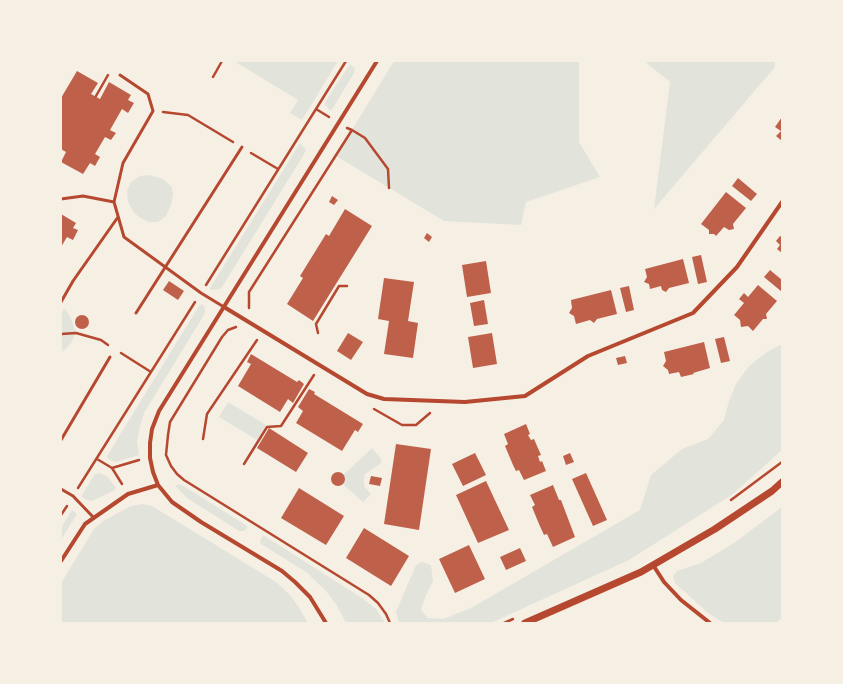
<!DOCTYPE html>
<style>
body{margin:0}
#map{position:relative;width:843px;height:684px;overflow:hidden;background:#f6efe4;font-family:"Sofia Sans Condensed",sans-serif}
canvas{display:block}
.frame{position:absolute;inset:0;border:62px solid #f6efe4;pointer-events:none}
</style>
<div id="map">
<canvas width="843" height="684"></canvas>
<div class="frame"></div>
</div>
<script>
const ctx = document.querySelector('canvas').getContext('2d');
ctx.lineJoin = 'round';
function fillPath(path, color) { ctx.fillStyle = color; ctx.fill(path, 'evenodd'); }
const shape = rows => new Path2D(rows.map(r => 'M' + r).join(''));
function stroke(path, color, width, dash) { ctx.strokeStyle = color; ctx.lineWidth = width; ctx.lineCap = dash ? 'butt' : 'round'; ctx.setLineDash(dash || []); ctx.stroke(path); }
const green = shape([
 [234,61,338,61,302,120,290,113,298,100],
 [394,61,579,61,579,142,600,177,526,202,521,225,444,221,336,156],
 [644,61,775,61,775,67,654,209,670,82],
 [350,64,355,69,354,73,331,111,325,105,325,102],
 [300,143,306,150,303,156,222,287,220,289,211,290,210,288],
 [149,175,163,179,172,187,173,195,171,205,166,216,158,222,149,222,140,218,133,211,128,202,127,191,131,182,140,176],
 [202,304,204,305,205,311,204,315,144,413,140,426,137,441,139,455,116,462,108,459,107,456,199,306],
 [64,308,70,316,76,333,71,343,61,353,61,315],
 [782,344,782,450,733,494,629,560,491,623,399,623,396,612,416,565,422,562,431,565,433,581,425,597,421,610,428,618,443,619,471,608,640,510,651,475,682,449,708,439,724,420,729,401,736,384,749,366,767,352],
 [228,402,266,425,257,440,219,417],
 [372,448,382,460,380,464,365,474,364,480,364,486,371,494,363,502,338,480],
 [99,473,107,476,116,488,115,490,92,501,85,499,82,497,83,493,95,474],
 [178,484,182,485,247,526,247,528,244,531,239,531,187,498,175,486],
 [142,504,152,506,276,582,291,596,300,609,308,623,61,623,61,583,94,529,103,521,131,506],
 [782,507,782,618,776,623,724,623,708,613,675,583,673,576,677,571,701,563,734,543],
 [72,510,77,514,61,540,61,528],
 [263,535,362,598,376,609,385,623,346,623,336,604,326,591,306,572,261,544,260,541]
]);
const building = shape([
 [77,71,98,83,91,94,100,99,109,82,131,95,128,100,134,103,128,113,122,109,110,130,116,133,111,140,105,137,95,154,100,157,95,166,90,163,83,174,61,162,66,152,61,149,61,98],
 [782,117,782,141,776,136,781,131,775,127],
 [738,178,757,194,751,201,732,186],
 [726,192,746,208,733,224,734,229,729,230,724,227,716,236,714,234,709,234,709,230,701,224],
 [332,196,338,200,334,205,329,202],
 [345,209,372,226,313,321,287,304,303,278,300,276,326,234,329,236],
 [61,214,76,223,73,228,78,230,73,240,67,237,61,247],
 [427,233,432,237,429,242,424,238],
 [780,236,782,237,782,253,777,249,780,245,776,241],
 [701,255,707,282,698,284,692,257],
 [683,259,689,283,669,288,666,292,662,290,661,286,650,289,649,284,644,282,647,277,645,269],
 [486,261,491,293,467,297,462,265],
 [770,270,782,280,782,292,764,277],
 [384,278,414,282,408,321,418,323,413,358,384,354,389,321,378,319],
 [169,281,184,291,178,300,163,290],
 [758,285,777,301,766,314,767,319,763,319,753,331,748,326,741,327,740,320,734,315,744,303,739,299,744,293,748,297],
 [629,286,634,310,626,312,620,288],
 [611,290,617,314,597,319,594,323,590,320,576,324,574,316,569,313,572,308,571,300],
 [484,300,488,324,474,326,470,303],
 '75 322a7 7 0 1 1 14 0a7 7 0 1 1-14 0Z',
 [348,333,363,342,351,360,337,351],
 [492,333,497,364,473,368,468,337],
 [724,337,730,361,721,363,715,339],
 [704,342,710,368,693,373,694,374,681,377,679,372,669,374,668,370,663,366,666,361,664,352],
 [251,354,297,382,299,380,304,384,293,403,288,399,280,412,238,386,251,364,247,362],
 [625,356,627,363,618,365,616,358],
 [309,389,315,392,314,394,363,424,358,432,355,430,342,451,296,423,303,411,298,407],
 [526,424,530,434,528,435,531,440,534,439,541,455,538,456,540,462,542,461,546,471,524,480,519,470,516,471,513,465,505,446,508,444,504,434],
 [269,428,308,453,296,472,257,448],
 [396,444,431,449,419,530,384,524],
 [475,453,486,475,463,486,452,464],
 [570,453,574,462,566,465,563,456],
 '331 479a7 7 0 1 1 14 0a7 7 0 1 1-14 0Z',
 [586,473,607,520,593,526,572,479],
 [371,476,382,478,380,486,369,484],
 [486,481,509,530,478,543,456,495],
 [553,485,559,500,561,500,575,537,553,547,547,534,544,535,539,524,532,507,535,505,530,495],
 [299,488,344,516,326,545,281,518],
 [364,528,409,556,391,586,346,558],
 [469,545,485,579,455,593,439,559],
 [520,548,526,561,506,570,500,557]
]);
const path = shape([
 [213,77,222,61],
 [96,96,108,75],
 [316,109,329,117],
 [163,112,188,115,233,142],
 [352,130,365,138,388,169,389,188],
 [251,153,278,169],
 [206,285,346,61],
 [249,308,249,292,352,130,347,128],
 [236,327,228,330,222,337,170,422,168,435,166,455,171,466,177,474,184,480,369,595,378,603,386,614,390,623],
 [318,333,316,324,339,286,347,286],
 [61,334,76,333,101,340,108,345],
 [121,353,151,372],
 [374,409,402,425,416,425,430,413],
 [203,439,207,414,257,340],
 [97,459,112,468,139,460],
 [244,464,267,427,281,426,314,375],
 [112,468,122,484],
 [78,488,195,302],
 [731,500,782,462],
 [61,515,67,506],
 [504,623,513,619]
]);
const service = shape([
 [120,75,148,94,153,111,123,163,114,202,124,237,201,293,224,307],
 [61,199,83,196,114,202],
 [61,302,73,281,118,217],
 [136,313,242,147],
 [61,440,110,357],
 [61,489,73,496,94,518]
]);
const minor = shape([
 [224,307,367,394,384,399,465,402,525,396,588,356,693,313,737,267,782,202],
 [61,561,85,524,128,494,158,485],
 [653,565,664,582,681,600,710,623],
 [326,623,310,597,295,582,282,571,201,522,172,502,158,485,153,472,150,458,150,443,152,429,159,411,377,61]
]);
const tertiary = shape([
 [525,623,641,572,715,529,772,491,782,482]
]);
fillPath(green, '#e2e4dc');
fillPath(building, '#bf614a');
stroke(path, '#b5482f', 2.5);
stroke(service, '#b5482f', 3);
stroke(minor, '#b5482f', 4);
stroke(tertiary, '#b5482f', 7);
</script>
